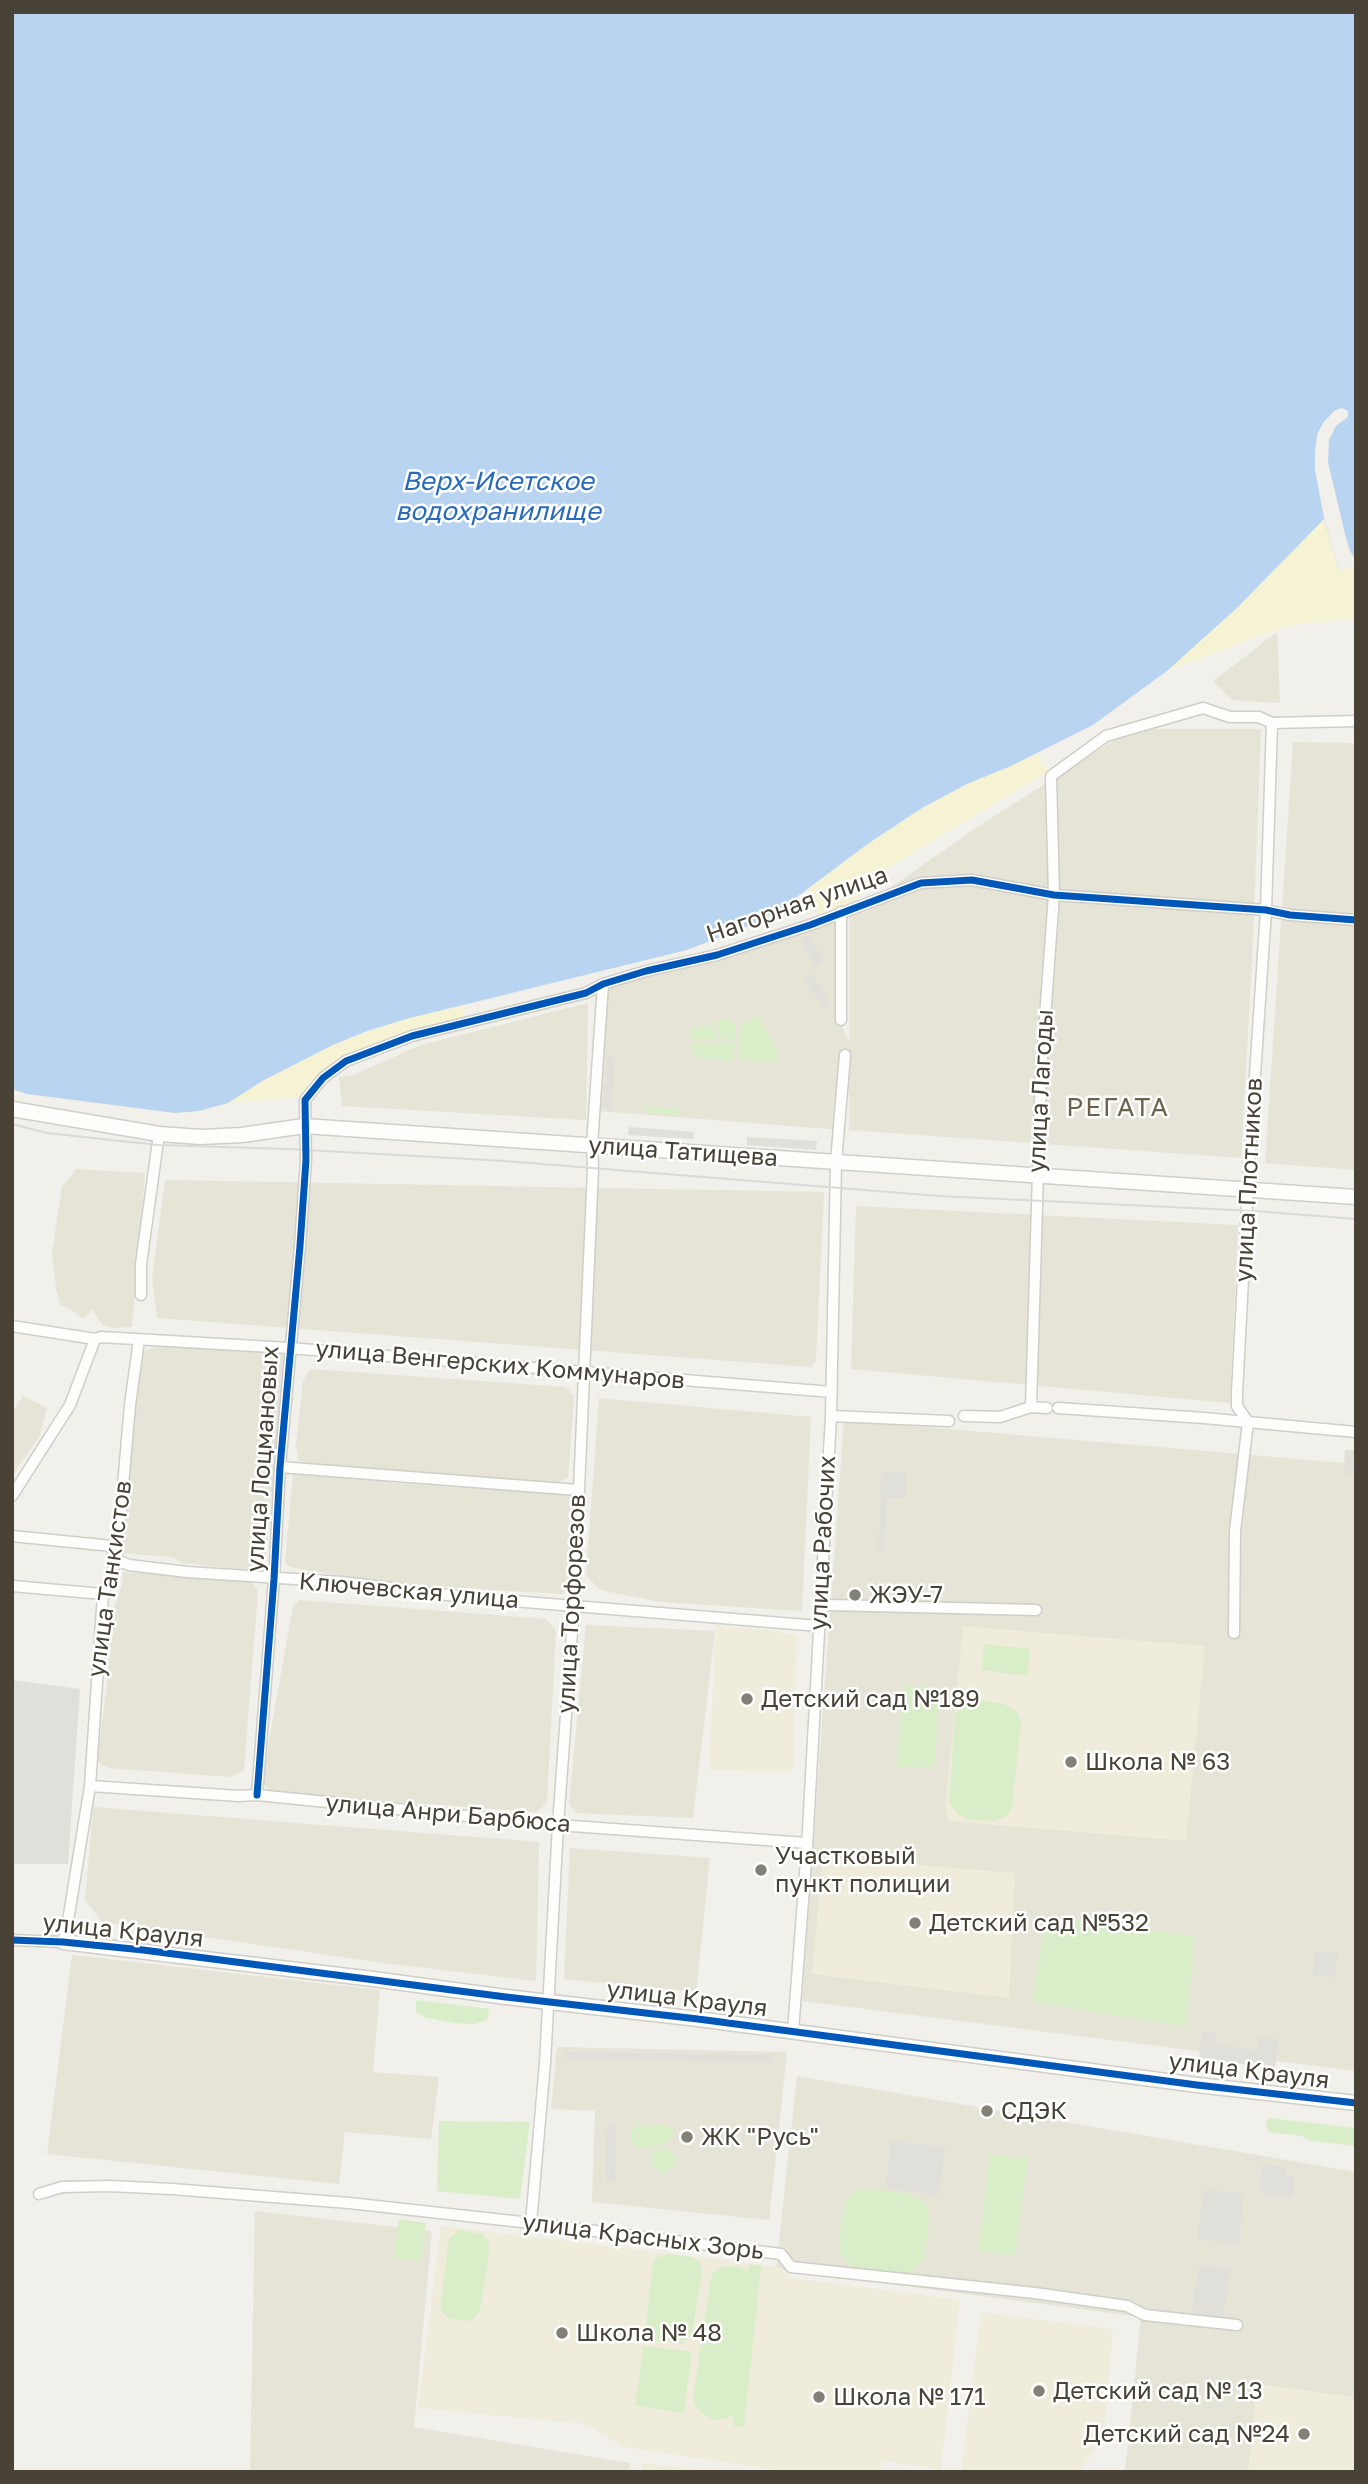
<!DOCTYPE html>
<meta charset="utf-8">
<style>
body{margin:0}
#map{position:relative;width:1368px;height:2484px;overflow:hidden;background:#f1f0ea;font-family:"Golos Text",sans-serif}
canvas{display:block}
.frame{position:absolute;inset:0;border:14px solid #484336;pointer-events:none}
</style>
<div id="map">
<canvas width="1368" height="2484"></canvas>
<div class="frame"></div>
</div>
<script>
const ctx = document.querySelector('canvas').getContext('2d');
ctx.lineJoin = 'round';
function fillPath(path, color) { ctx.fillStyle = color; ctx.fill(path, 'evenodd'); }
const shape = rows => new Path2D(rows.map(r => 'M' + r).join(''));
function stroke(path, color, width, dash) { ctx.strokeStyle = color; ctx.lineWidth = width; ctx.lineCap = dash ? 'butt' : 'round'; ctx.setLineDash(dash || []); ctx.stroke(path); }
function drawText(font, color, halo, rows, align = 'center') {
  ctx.font = font + ' "Golos Text",sans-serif'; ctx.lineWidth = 5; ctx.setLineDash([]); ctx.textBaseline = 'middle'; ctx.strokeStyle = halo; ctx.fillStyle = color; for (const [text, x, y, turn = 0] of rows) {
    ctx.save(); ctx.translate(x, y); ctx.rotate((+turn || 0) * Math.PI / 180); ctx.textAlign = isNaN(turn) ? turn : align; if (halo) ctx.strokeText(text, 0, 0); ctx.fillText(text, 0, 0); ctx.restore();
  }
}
const residential = shape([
 [1277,632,1280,703,1232,700,1213,681],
 [1153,729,1261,729,1252,962,1241,1158,849,1130,849,1048,843,1130,598,1111,607,986,830,919,839,927,837,1016,849,1042,849,917,980,825,1118,738],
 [1293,742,1356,743,1356,1170,1265,1163],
 [588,1003,586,1120,342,1106,339,1077,353,1075,421,1045],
 [76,1169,145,1173,132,1327,115,1328,103,1325,98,1319,93,1309,83,1319,72,1310,60,1305,56,1289,52,1252,62,1187],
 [165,1180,824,1192,816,1361,811,1367,157,1318,152,1278],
 [856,1206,1238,1225,1230,1403,851,1369],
 [157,1346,278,1352,286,1356,265,1563,258,1568,239,1569,181,1563,173,1557,120,1553,137,1367,142,1352],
 [310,1369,566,1387,574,1396,568,1477,557,1483,299,1462,296,1446,303,1381],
 [23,1396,47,1408,39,1437,12,1475,12,1413],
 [599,1398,811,1417,802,1611,660,1602,600,1590,586,1575],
 [844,1420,1356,1464,1356,2071,802,2001],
 [293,1472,405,1484,572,1495,569,1582,563,1594,385,1584,290,1567,285,1563],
 [123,1572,250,1580,258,1592,244,1770,231,1777,108,1768,97,1762,106,1693,113,1611,122,1585],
 [299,1600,546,1619,556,1630,547,1803,537,1812,275,1793,265,1786,263,1775,293,1606],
 [586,1625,715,1631,693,1818,576,1813,569,1804],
 [93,1807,539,1842,536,1981,383,1963,102,1922,85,1900],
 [570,1848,710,1858,696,1992,564,1979],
 [72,1955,380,1990,373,2072,439,2077,431,2139,345,2132,339,2184,47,2154],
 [557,2047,787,2052,769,2220,592,2202,595,2111,551,2109],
 [797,2076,1356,2172,1356,2472,1125,2472,1141,2317,776,2269],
 [255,2211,432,2231,414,2427,630,2463,629,2472,250,2472]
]);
const industrial = shape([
 [1345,1450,1356,1450,1356,1475,1344,1474]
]);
const education = shape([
 [716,1626,779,1631,783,1634,797,1635,793,1772,709,1770],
 [963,1626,1205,1646,1186,1841,948,1821,945,1807],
 [823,1857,1015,1873,1009,1998,812,1974],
 [441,2226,779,2267,792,2278,960,2300,941,2469,882,2461,879,2472,790,2472,624,2447,584,2424,418,2408],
 [981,2312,1113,2329,1103,2440,1078,2472,961,2472],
 [1257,2384,1356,2397,1356,2472,1248,2472],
 [642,2463,676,2467,710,2472,641,2472]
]);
const green = shape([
 [758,1015,778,1052,777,1063,738,1060,741,1025],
 [726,1019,736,1024,735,1040,721,1039,714,1023],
 [711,1024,718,1040,691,1040,690,1029],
 [735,1042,734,1061,693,1057,692,1043],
 [645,1107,680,1109,679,1115,645,1113],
 [984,1644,1030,1649,1027,1676,981,1670],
 [903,1684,940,1688,934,1769,896,1766],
 [980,1700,1002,1703,1016,1711,1021,1721,1012,1807,1007,1816,994,1821,967,1819,956,1812,949,1802,955,1714,963,1706],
 [1046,1916,1195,1936,1186,2027,1032,2002],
 [416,2000,490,2009,487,2020,475,2024,454,2023,423,2017,416,2012],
 [1268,2118,1356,2128,1356,2146,1311,2141,1301,2136,1269,2132,1265,2123],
 [439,2121,530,2122,520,2199,437,2191],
 [639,2125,667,2125,673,2130,674,2137,665,2145,644,2148,636,2147,629,2137,632,2129],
 '651 2160a12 12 0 1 1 24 0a12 12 0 1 1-24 0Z',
 [990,2154,1028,2158,1015,2255,978,2251],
 [864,2189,906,2193,920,2198,928,2207,929,2222,925,2257,917,2268,907,2274,852,2268,839,2252,839,2237,844,2203,855,2190],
 [399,2219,426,2223,421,2261,394,2258],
 [459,2230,483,2234,490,2245,480,2311,471,2321,449,2319,440,2309,449,2239],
 [667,2254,692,2257,700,2262,702,2272,692,2335,681,2344,651,2340,645,2331,653,2263,656,2258],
 [750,2264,761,2266,744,2428,734,2426,733,2414,725,2419,714,2420,702,2413,694,2405,693,2396,712,2273,721,2267,731,2266,741,2267,747,2272],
 [643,2346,692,2352,684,2413,635,2406]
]);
const sand = shape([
 [1324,518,1339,569,1356,566,1356,618,1285,626,1167,671,1238,607],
 [1037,753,1048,772,877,874,858,898,819,917,809,889,869,843,922,808,967,784],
 [466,1005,462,1021,403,1033,338,1059,299,1097,228,1103,264,1080,333,1045,406,1019]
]);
const parking = shape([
 [809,935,824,962,815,967,800,939],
 [812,973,830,1005,823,1008,805,977],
 [607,1056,615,1057,611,1108,603,1107],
 [629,1127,694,1132,694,1139,628,1135],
 [747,1137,817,1141,816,1150,747,1145],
 [881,1472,906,1472,905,1498,886,1498,884,1551,879,1551],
 [12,1680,80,1689,68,1864,12,1864],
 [1315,1951,1338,1953,1335,1977,1313,1975],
 [1202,2031,1216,2033,1214,2044,1257,2050,1259,2037,1278,2040,1275,2069,1199,2058],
 [565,2052,773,2055,773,2062,565,2059],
 [607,2125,616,2125,615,2181,606,2181],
 [891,2141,945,2148,939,2195,886,2188],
 [1262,2165,1287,2167,1286,2175,1294,2176,1293,2197,1259,2192],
 [1204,2189,1243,2194,1239,2244,1197,2239],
 [1199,2266,1230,2269,1223,2318,1192,2313]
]);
const water = shape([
 [12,12,1356,12,1356,566,1339,570,1324,519,1238,607,1167,671,1093,725,1011,766,967,784,922,808,869,843,782,908,751,925,687,950,406,1019,367,1031,333,1045,264,1080,228,1103,199,1111,175,1113,27,1094,12,1089]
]);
const pier = shape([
 [1342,408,1348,411,1348,417,1336,426,1329,440,1328,462,1345,534,1350,551,1356,560,1356,566,1339,570,1324,518,1315,470,1315,452,1317,435,1323,423,1334,411]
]);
const minor = shape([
 [841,912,841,1020],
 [141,1295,141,1264,159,1134],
 [12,1326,95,1339,101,1337,289,1348,832,1392],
 [1031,1407,1041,1072,1054,895,1051,776,1106,736,1203,708,1230,717,1259,717,1272,723,1356,721],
 [1058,1408,1204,1418,1356,1432],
 [831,1416,949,1421],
 [964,1416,1000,1417,1031,1407,1047,1408],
 [280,1467,578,1490],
 [12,1496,70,1405,95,1339],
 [12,1536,112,1546,114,1559,129,1565,187,1572,341,1582,464,1597,819,1626],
 [12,1586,103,1594],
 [819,1607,829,1605,1036,1610],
 [1234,1633,1235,1531,1248,1422,1237,1406,1237,1393,1249,1165,1266,910,1272,723],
 [90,1786,239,1796,257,1795,558,1825,807,1843],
 [257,1795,274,1579,280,1467,300,1246,306,1160,305,1100,323,1078,346,1061,412,1036,586,993,603,984,646,971,717,955,810,925,921,883,972,880,1054,895,1266,910,1290,915,1356,920],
 [12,1940,63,1942,67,1927,90,1786,103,1594,112,1575,117,1554,130,1405,139,1340],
 [793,2031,807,1848,831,1416,836,1162,845,1055],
 [39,2194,62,2187,109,2186,172,2189,349,2203,531,2223,781,2254,791,2267,1035,2293,1127,2306,1145,2315,1237,2325],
 [531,2223,545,2063,558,1825,574,1605,593,1168,592,1145,603,984]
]);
const tertiary = shape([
 [12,1109,159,1134,201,1137,242,1135,304,1126,1356,1197],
 [63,1942,373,1979,506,1997,698,2019,1197,2085,1356,2103]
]);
const tram = shape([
 [12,1124,47,1133,158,1145,288,1149,505,1161,939,1196,1254,1211,1356,1219]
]);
const cycleway = shape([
 [257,1795,274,1579,280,1467,300,1246,306,1160,305,1100,323,1078,346,1061,412,1036,586,993,603,984,646,971,717,955,810,925,921,883,972,880,1054,895,1266,910,1290,915,1356,920],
 [12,1940,63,1942,143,1950,506,1997,698,2019,1197,2085,1356,2103]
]);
const markers = [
 [855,1595,7,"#838075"],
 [747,1699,7,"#838075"],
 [1071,1762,7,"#838075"],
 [761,1870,7,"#838075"],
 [915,1923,7,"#838075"],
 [987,2111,7,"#838075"],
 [687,2137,7,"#838075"],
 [562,2333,7,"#838075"],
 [1039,2391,7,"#838075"],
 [819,2397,7,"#838075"],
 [1304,2434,7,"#838075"]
];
const streetNames = [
 ["Нагорная улица",797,905,-19],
 ["улица Лагоды",1041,1091,-87],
 ["улица Татищева",683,1152,4],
 ["улица Плотников",1249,1180,-87],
 ["улица Венгерских Коммунаров",500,1365,5],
 ["улица Лоцмановых",263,1459,-86],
 ["улица Рабочих",823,1543,-87],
 ["улица Танкистов",110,1579,-82],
 ["Ключевская улица",409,1591,5],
 ["улица Торфорезов",572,1604,-87],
 ["улица Анри Барбюса",448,1814,5],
 ["улица Крауля",123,1931,6],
 ["улица Крауля",687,1999,7],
 ["улица Крауля",1249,2071,7],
 ["улица Красных Зорь",643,2237,7]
];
const poiNames = [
 ["ЖЭУ-7",869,1595],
 ["Детский сад №189",761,1699],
 ["Школа № 63",1085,1762],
 ["Участковый",775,1856],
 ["пункт полиции",775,1884],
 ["Детский сад №532",929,1923],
 ["СДЭК",1001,2111],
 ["ЖК \"Русь\"",701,2137],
 ["Школа № 48",576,2333],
 ["Детский сад № 13",1053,2391],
 ["Школа № 171",833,2397],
 ["Детский сад №24",1290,2434,"right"]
];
const waterNames = [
 ["Верх-Исетское",498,482],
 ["водохранилище",498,512]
];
const neighbourhoodNames = [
 ["РЕГАТА",1118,1108]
];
fillPath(residential, '#e6e3d7');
fillPath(industrial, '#e2dfd8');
fillPath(education, '#efecdc');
fillPath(green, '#daedc9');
fillPath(sand, '#f6f3d4');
fillPath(parking, '#e0dfda');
fillPath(water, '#b9d4f1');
fillPath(pier, '#f1f0ea');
stroke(minor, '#cfcec8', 13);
stroke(tertiary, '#cfcec8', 17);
stroke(minor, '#fdfdfc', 10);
stroke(tertiary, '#fdfdfc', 14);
stroke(tram, '#d9d9d8', 2);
stroke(cycleway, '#0057b8', 7);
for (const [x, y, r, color] of markers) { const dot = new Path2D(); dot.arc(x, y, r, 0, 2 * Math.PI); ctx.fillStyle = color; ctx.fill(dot); stroke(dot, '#fff', 2.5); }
drawText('24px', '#484336', '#fff', streetNames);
drawText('24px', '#484336', '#fff', poiNames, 'left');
drawText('italic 26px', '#296bba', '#fff', waterNames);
ctx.letterSpacing = '2px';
drawText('26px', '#6b634c', '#fff', neighbourhoodNames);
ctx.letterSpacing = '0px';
</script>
